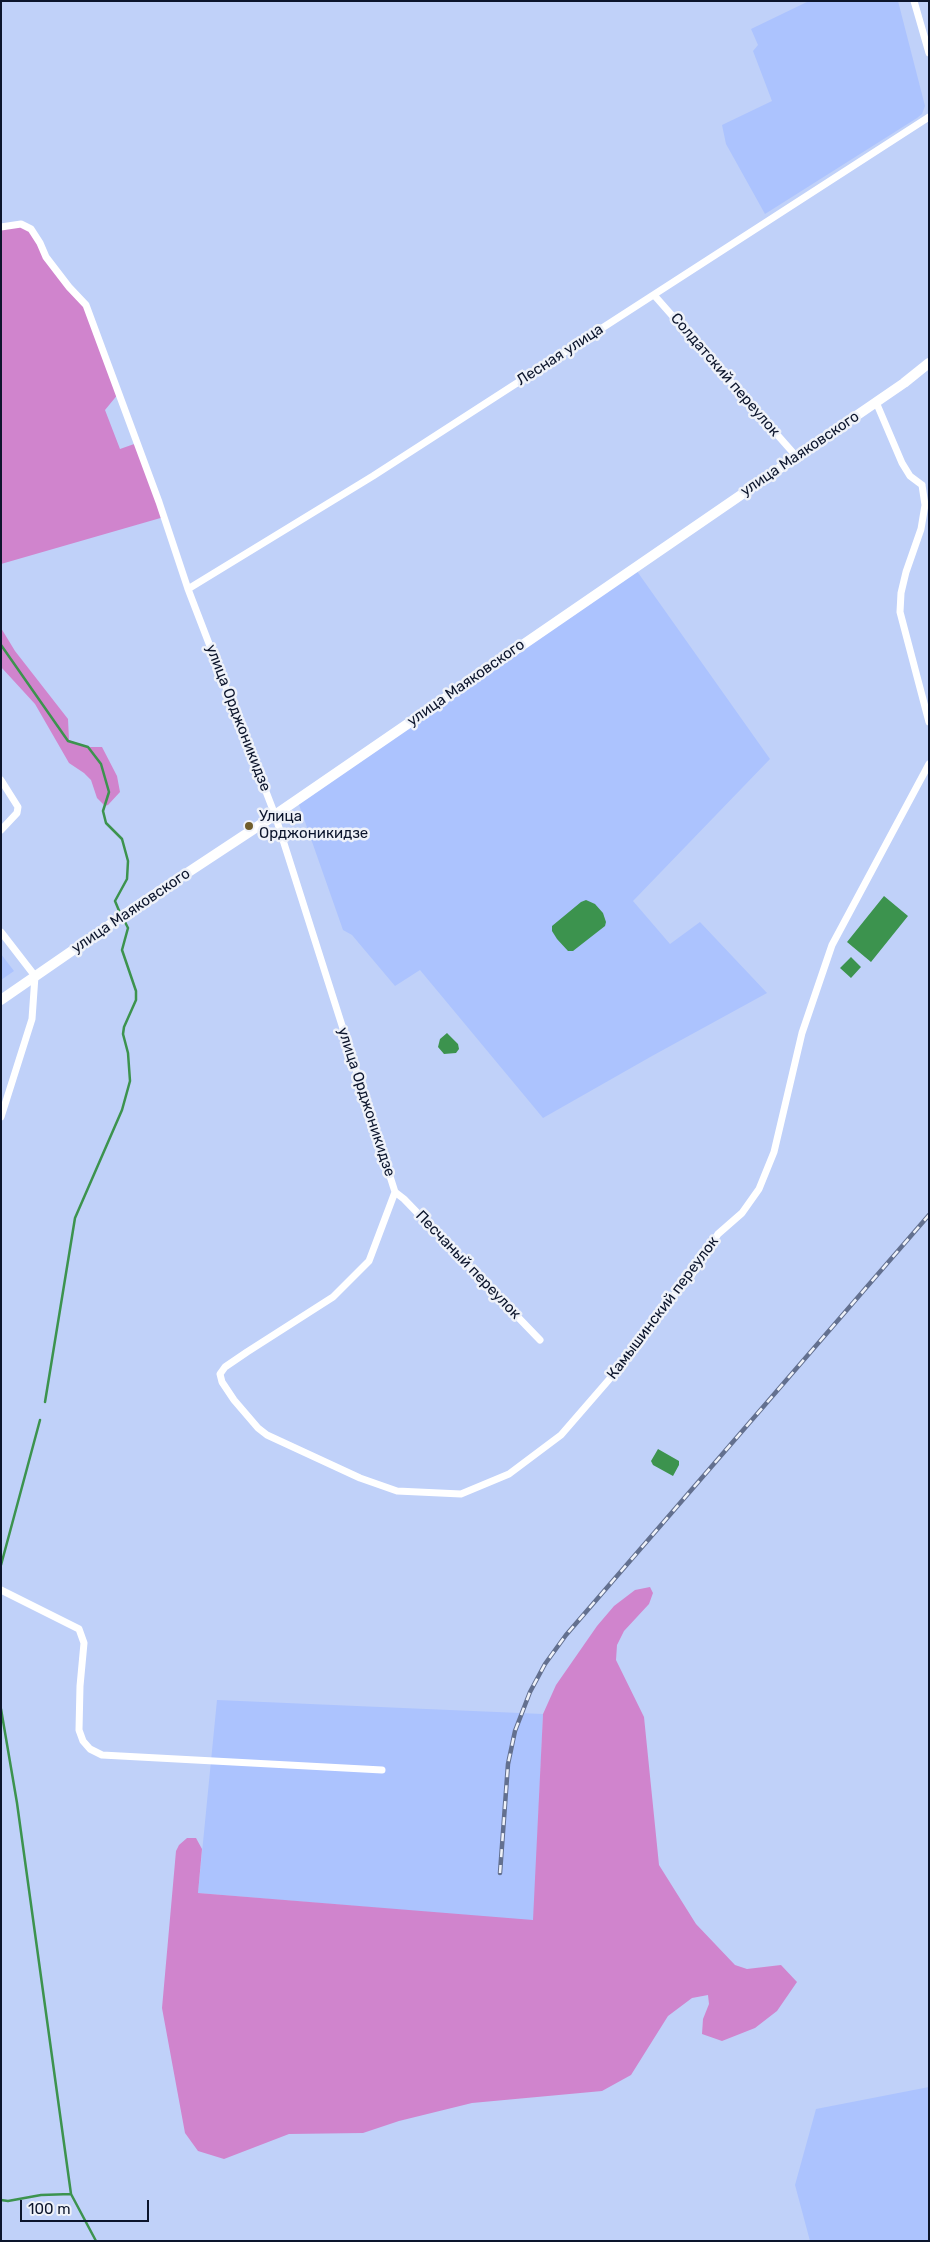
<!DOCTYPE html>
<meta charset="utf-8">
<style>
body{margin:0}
#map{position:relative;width:930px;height:2242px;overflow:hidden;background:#c0d1f9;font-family:Rubik,sans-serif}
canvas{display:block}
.frame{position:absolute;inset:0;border:2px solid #0c152c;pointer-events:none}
.scale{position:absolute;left:20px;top:2200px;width:129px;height:22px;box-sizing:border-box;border:2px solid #0c152c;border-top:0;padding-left:6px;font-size:15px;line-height:18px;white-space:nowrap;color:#0c152c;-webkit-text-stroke:4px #eff2f9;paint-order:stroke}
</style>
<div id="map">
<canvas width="930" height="2242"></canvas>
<div class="frame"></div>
<div class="scale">100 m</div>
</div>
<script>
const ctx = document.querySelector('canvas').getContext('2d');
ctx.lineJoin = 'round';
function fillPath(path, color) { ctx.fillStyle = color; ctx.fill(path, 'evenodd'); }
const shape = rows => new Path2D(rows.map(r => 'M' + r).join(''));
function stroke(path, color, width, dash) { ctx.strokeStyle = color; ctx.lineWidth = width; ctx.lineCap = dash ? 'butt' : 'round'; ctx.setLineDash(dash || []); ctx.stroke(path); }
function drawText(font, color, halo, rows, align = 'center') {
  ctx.font = font + ' Rubik,sans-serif'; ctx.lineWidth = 5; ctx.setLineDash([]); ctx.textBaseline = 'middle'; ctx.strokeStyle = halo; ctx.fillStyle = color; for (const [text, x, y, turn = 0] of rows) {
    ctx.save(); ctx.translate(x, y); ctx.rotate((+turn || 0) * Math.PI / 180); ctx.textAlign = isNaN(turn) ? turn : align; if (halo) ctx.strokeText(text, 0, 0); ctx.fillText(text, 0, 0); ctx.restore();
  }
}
const built = shape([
 [809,1,898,1,925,106,922,114,917,118,765,214,726,144,722,125,772,101,753,51,758,45,751,29],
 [634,567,770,759,633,901,670,944,700,922,767,993,652,1056,543,1118,420,970,395,986,352,935,343,930,297,799],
 [1,954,14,971,1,980],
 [217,1700,543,1714,534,1921,198,1893],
 [929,2087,929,2241,810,2241,795,2185,816,2109]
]);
const forest = shape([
 [10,224,31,229,46,257,86,305,119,393,105,410,120,449,137,443,164,517,1,564,1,227],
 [1,628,15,651,68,719,69,740,88,747,102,747,117,776,120,792,108,805,105,806,97,798,91,780,84,773,69,763,35,704,1,667],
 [650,1587,653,1593,649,1604,624,1631,617,1645,616,1660,644,1717,659,1865,696,1924,735,1965,747,1969,781,1965,797,1982,777,2011,755,2028,722,2041,702,2034,703,2019,709,2004,708,1995,692,1998,668,2016,631,2075,602,2091,472,2103,399,2121,363,2133,289,2134,224,2159,198,2151,185,2133,162,2008,176,1851,179,1845,187,1838,196,1838,202,1849,198,1893,533,1920,543,1714,556,1685,597,1626,614,1606,635,1590]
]);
const water = shape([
 [884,896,908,916,871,962,847,942],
 [586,900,595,904,603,913,606,922,605,926,573,951,568,951,557,939,552,931,552,926,581,902],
 [851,957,861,967,851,978,840,968],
 [447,1033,458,1044,459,1049,456,1053,444,1054,438,1047,440,1039],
 [658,1449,679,1461,679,1465,673,1476,653,1465,651,1461]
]);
const stream = shape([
 [1,645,68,741,88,747,101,764,109,792,103,811,106,823,122,839,128,861,127,879,115,901,120,913],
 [45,1402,75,1218,122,1110,130,1081,128,1053,123,1034,124,1027,136,1000,136,991,122,950,128,928,123,918],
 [1,1565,40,1420],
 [1,1709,17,1803,71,2194,96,2241],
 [1,2200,8,2201,41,2195,71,2194]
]);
const street = shape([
 [914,1,929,53],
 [1,227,21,224,31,229,40,243,46,257,69,287,86,305,159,502,188,589,275,815,395,1192],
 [654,295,796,456],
 [876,402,902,463,910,476,922,485],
 [922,485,925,505,921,529,906,572,901,593,900,612,929,722],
 [188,589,373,476,929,117],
 [1,780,18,807,17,813,1,830],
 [1,932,35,976,32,1019,1,1117],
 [395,1192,369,1261,333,1297,247,1352,225,1367,220,1374,222,1382,234,1400,258,1428,267,1435,360,1478,397,1491,461,1494,509,1474,561,1435,639,1345,669,1301,691,1276,718,1234,742,1213,759,1189,774,1152,802,1033,832,945,929,764],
 [395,1192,404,1199,540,1340],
 [1,1590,79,1629,84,1643,80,1686,79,1730,83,1741,90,1749,102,1755,382,1770]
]);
const secondary = shape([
 [1,1000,137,906,275,815,904,383,929,363]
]);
const rail = shape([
 [500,1873,508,1764,515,1731,530,1692,545,1664,566,1635,929,1215]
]);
const markers = [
 [249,826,5,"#705d2b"]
];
const streetNames = [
 ["Лесная улица",560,355,-33],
 ["Солдатский переулок",725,375,49],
 ["улица Маяковского",800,454,-34],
 ["улица Маяковского",466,683,-35],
 ["улица Орджоникидзе",238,718,69],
 ["улица Маяковского",131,911,-34],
 ["улица Орджоникидзе",366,1102,72],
 ["Песчаный переулок",468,1265,46],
 ["Камышинский переулок",663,1308,-53]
];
const poiNames = [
 ["Улица",259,817],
 ["Орджоникидзе",259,834]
];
fillPath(built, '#acc3fe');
fillPath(forest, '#d084cd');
fillPath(water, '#3c934e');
stroke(stream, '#3c934e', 2.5);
stroke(street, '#fff', 7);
stroke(secondary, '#fff', 10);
stroke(rail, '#63708f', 4.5);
stroke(rail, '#eff2f9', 2.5, [8]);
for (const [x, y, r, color] of markers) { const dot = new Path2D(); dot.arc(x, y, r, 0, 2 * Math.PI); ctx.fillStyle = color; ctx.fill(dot); stroke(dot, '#eff2f9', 2); }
drawText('15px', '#0c152c', '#eff2f9', streetNames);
drawText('15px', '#0c152c', '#eff2f9', poiNames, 'left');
</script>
